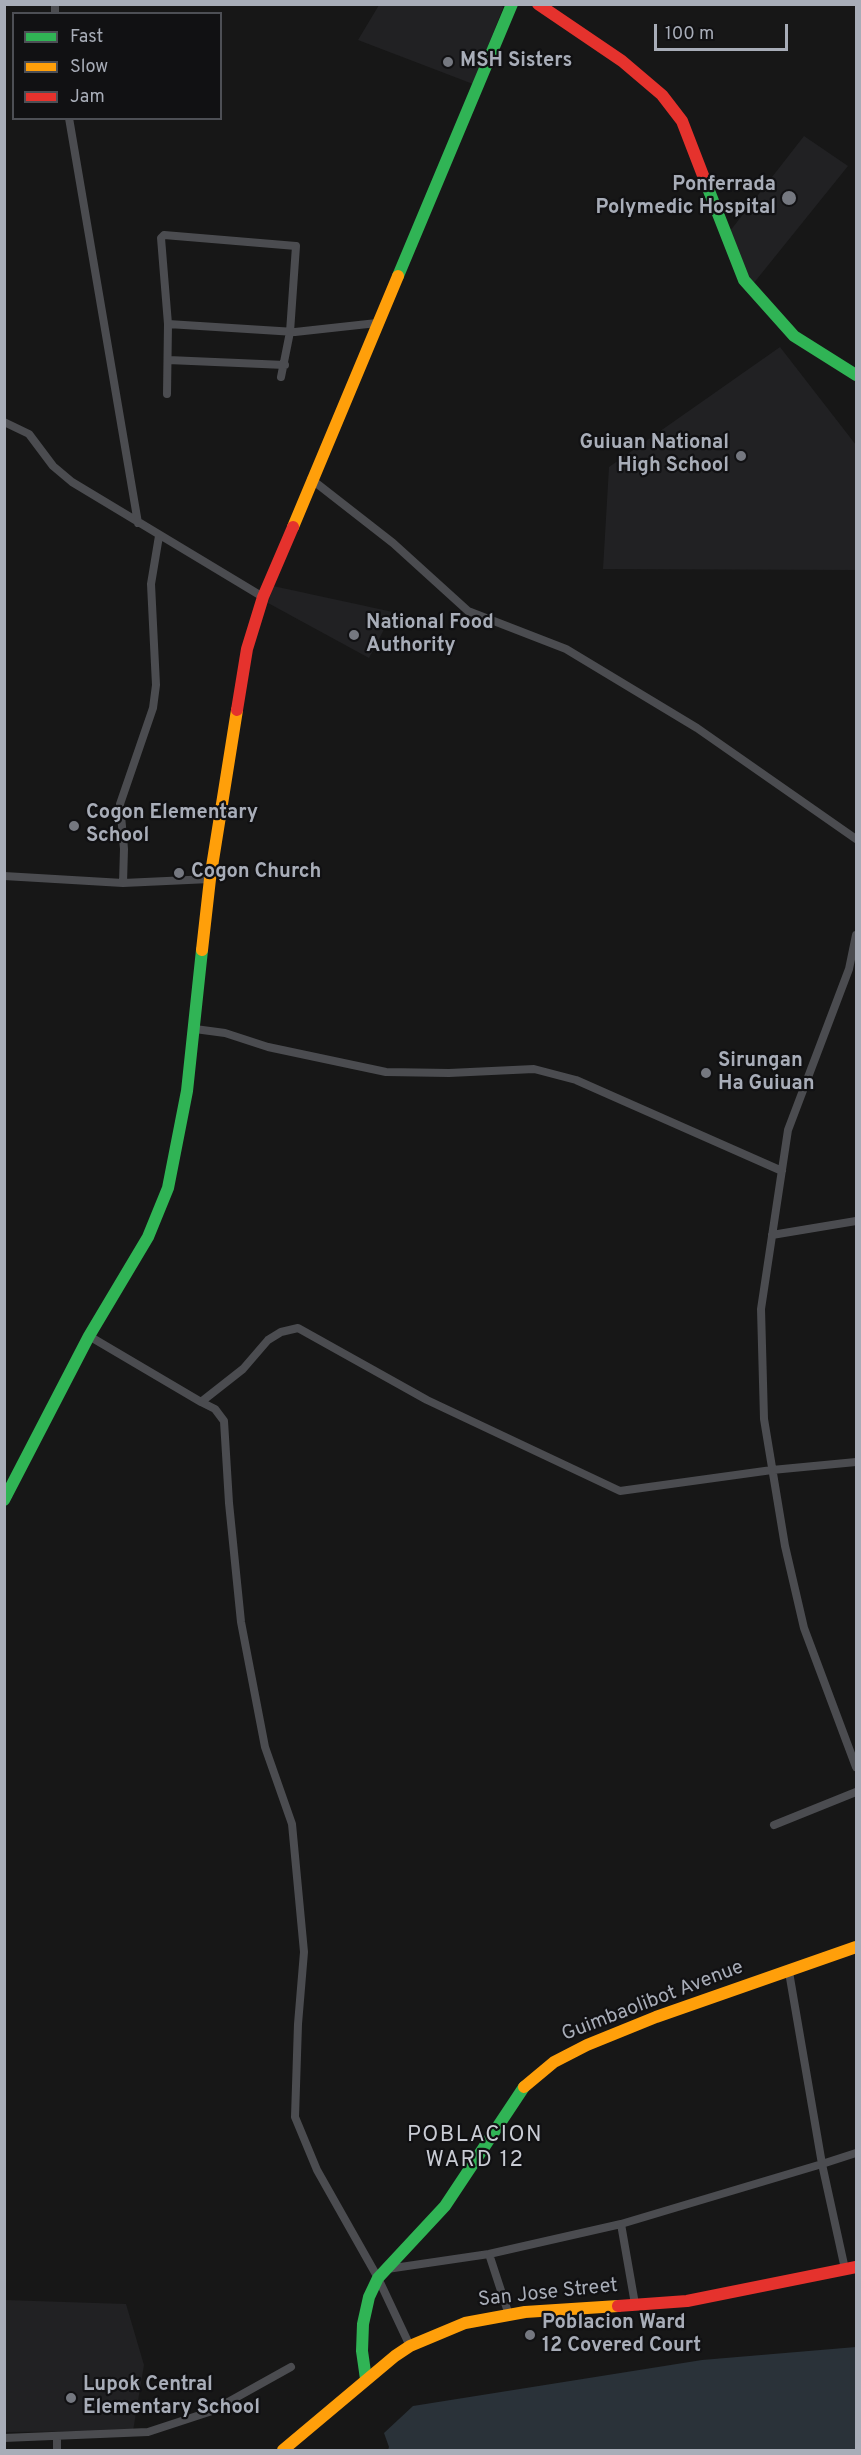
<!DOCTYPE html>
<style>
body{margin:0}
#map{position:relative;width:861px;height:2455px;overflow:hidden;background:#171717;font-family:Overpass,sans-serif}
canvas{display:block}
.frame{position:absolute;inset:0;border:6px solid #a8adb8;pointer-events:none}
.legend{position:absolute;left:12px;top:12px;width:210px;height:108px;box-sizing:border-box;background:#111113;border:2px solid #4d4f55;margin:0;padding:8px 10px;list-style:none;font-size:18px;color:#a8adb8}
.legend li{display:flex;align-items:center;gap:12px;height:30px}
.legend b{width:30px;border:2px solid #4d4f55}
.scale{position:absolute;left:654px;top:24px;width:134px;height:27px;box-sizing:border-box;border:3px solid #a8adb8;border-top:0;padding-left:8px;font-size:18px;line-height:21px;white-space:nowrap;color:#a8adb8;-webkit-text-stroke:4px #111113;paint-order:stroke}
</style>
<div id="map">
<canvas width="861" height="2455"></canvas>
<div class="frame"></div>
<ul class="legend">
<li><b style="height:8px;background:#30b455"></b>Fast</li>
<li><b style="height:8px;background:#ff9f0a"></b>Slow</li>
<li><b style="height:8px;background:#e5322d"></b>Jam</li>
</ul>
<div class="scale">100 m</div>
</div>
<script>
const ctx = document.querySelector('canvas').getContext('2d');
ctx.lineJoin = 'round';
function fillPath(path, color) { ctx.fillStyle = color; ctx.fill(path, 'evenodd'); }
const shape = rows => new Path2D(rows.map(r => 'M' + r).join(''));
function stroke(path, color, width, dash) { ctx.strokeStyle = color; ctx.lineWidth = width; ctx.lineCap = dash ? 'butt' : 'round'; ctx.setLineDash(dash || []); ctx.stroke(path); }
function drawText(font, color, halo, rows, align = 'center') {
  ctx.font = font + ' Overpass,sans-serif'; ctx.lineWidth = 4.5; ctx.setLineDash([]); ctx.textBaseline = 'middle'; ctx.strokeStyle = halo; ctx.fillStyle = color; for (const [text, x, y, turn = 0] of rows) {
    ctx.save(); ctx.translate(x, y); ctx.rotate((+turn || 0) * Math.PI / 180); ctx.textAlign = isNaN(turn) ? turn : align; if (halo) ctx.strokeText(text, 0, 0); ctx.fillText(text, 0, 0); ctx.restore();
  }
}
const built = shape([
 [502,4,503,8,473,84,358,40,379,5],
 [804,136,848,166,753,284,744,271,730,231],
 [780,347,856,445,856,570,603,569,609,467],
 [273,586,393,612,369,658,268,603],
 [5,2300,126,2304,144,2365,133,2431,5,2432]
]);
const water = shape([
 [856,2347,856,2450,388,2450,389,2447,384,2433,413,2406,702,2360]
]);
const street = shape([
 [55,4,55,14],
 [69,118,138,523],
 [168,324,295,332,377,323],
 [168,360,285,365],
 [167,394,168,324,161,238,164,235,296,246,290,332,281,377],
 [4,422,29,434,53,466,72,482,263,597],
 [311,479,393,543,468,611,566,649,697,728,856,839],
 [4,876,123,883,210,879],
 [123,883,124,849,120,804,153,708,156,685,151,584,159,536],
 [856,935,849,969,788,1130,761,1309,764,1419,785,1546,804,1628,856,1767],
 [195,1029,225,1033,268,1047,386,1072,449,1073,534,1069,576,1080,782,1171],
 [772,1235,856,1221],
 [89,1336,201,1402,243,1369,268,1340,281,1332,298,1328,427,1400,620,1491,772,1470,856,1462],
 [201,1402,215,1409,224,1421,229,1503,241,1622,265,1747,292,1824,304,1952,298,2024,295,2117,317,2170,378,2278,410,2346],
 [774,1825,856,1792],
 [621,2224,635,2304],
 [489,2254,509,2315],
 [387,2269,489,2254,621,2224,822,2164,789,1972],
 [845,2269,822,2164,856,2153],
 [57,2436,57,2450],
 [4,2438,148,2432,212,2411,291,2367]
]);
const fast = shape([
 [704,178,744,280,794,336,856,375],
 [398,276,512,4],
 [4,1500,89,1336,148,1237,168,1188,187,1091,202,950],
 [366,2379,362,2351,363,2324,369,2297,378,2278,445,2206,524,2087]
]);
const slow = shape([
 [293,527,398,276],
 [202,950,210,879,237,710],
 [524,2087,554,2062,587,2045,656,2017,856,1947],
 [283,2450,395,2356,410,2346,465,2323,525,2312,618,2306]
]);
const jam = shape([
 [538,4,622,61,662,95,682,121,704,178],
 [237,710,247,649,263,597,293,527],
 [618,2306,687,2301,856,2267]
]);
const markers = [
 [448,62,6,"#757880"],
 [789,198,8,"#757880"],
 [741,456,6,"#757880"],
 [354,635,6,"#757880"],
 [74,826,6,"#757880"],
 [179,873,6,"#757880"],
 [706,1073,6,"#757880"],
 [530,2335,6,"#757880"],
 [71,2398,6,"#757880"]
];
const poiNames = [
 ["MSH Sisters",460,62],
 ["Ponferrada",776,186,"right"],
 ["Polymedic Hospital",776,209,"right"],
 ["Guiuan National",729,444,"right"],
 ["High School",729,467,"right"],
 ["National Food",366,624],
 ["Authority",366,647],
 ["Cogon Elementary",86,814],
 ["School",86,837],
 ["Cogon Church",191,873],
 ["Sirungan",718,1062],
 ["Ha Guiuan",718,1085],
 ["Poblacion Ward",542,2324],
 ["12 Covered Court",542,2347],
 ["Lupok Central",83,2386],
 ["Elementary School",83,2409]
];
const streetNames = [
 ["Guimbaolibot Avenue",653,2002,-21],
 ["San Jose Street",548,2294,-6]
];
const quarterNames = [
 ["POBLACION",475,2137],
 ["WARD 12",475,2162]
];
fillPath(built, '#212123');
fillPath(water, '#2a3239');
stroke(street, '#4b4c50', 8);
stroke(fast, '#30b455', 12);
stroke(slow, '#ff9f0a', 12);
stroke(jam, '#e5322d', 12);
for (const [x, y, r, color] of markers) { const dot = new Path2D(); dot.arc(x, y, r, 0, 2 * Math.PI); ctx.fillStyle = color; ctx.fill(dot); stroke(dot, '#111113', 2); }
drawText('bold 20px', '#a8adb8', '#111113', poiNames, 'left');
drawText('20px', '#a8adb8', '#111113', streetNames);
ctx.letterSpacing = '1.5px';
drawText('22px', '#c9ccd4', '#111113', quarterNames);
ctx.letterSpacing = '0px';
</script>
